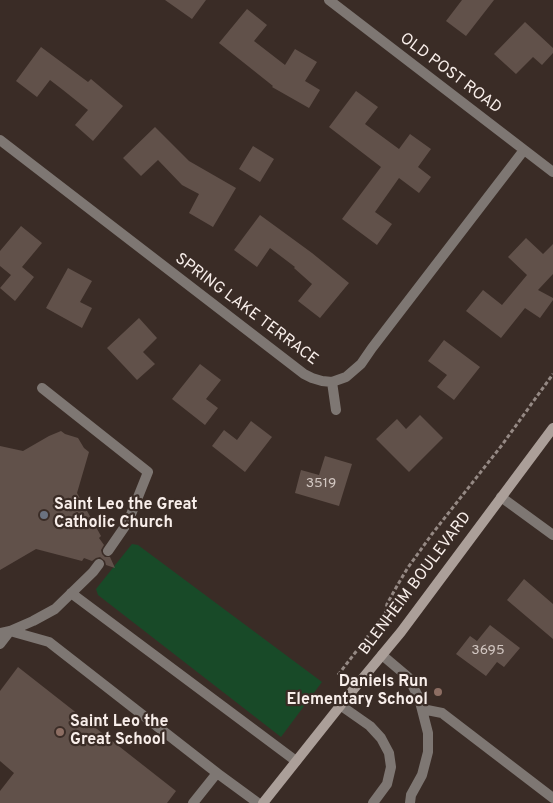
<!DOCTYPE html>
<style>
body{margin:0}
canvas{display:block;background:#3a2c26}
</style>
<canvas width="553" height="803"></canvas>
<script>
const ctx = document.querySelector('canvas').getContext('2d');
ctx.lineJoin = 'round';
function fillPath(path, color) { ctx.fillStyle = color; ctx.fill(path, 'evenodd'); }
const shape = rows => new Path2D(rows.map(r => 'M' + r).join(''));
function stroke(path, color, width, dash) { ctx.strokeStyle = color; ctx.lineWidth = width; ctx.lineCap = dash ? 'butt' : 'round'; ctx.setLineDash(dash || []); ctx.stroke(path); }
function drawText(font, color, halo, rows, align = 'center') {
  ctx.font = font + ' Overpass,sans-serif'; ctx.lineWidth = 4.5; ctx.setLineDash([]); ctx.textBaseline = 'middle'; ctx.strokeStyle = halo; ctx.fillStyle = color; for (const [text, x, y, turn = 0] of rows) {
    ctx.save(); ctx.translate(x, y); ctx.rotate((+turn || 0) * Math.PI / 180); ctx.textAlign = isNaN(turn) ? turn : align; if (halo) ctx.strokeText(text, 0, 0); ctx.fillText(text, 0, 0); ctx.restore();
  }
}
const green = shape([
 [132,544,138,545,322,682,281,737,98,595,96,589]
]);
const building = shape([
 [165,0,206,0,192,19],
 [462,0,494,0,466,36,446,21],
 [247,9,267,25,254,41,285,65,295,49,317,62,305,81,320,90,309,108,272,87,273,86,219,43],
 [525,22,553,48,553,53,542,65,533,57,516,74,494,54],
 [41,47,88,82,91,79,123,106,93,141,75,125,88,110,63,90,50,80,37,97,16,81],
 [356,91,378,107,365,124,399,149,410,134,431,149,418,167,431,177,419,193,399,178,375,212,392,224,377,245,342,219,381,167,329,127],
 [155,127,189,161,236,188,213,227,189,213,199,194,182,185,158,160,141,176,123,158],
 [253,146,274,159,260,182,239,169],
 [260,215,312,253,349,283,320,318,298,301,312,284,294,268,295,267,270,248,257,267,234,250],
 [21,226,42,243,22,267,34,277,15,301,0,288,11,275,0,266,0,251],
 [526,238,543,254,553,244,553,274,538,290,553,298,553,300,540,318,525,308,501,338,466,311,483,290,502,305,527,275,508,257],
 [68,268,92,281,80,302,92,308,82,328,46,308],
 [139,318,157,338,143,352,155,364,137,380,107,348],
 [444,340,480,367,454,400,437,387,447,375,428,361],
 [200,364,221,380,206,399,218,408,205,425,172,399],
 [420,415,443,438,409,472,376,439,397,419,406,429],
 [251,421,272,437,245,472,212,446,224,430,237,440],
 [61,431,65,434,78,438,84,448,89,452,77,493,101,536,99,538,104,545,101,550,102,554,105,557,110,557,115,568,106,565,105,561,100,557,96,558,92,561,84,558,82,561,36,549,0,570,0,446,23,451,49,436],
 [325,456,352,464,339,506,295,493,301,470,319,475],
 [524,579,553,604,553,639,507,600],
 [490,625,520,648,504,667,497,662,486,676,456,654,470,636,477,641],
 [18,667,176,791,167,803,0,803,0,791,14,773,0,761,0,691]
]);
const path = shape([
 [338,675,385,614,387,604,397,586,407,569,432,534,502,445,553,374]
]);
const lane = shape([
 [42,388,148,472,128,522,108,551],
 [71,593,296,761],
 [10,631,49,642,217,773,258,803],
 [0,633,10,631,33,621,55,609,93,572,99,564],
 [0,644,10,631],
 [382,655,408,677,419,698,428,733,428,752,422,775,411,795,410,803],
 [340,705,370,726,381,738,389,753,391,767,387,784,373,803],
 [422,709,442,713,553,798],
 [193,803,217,773]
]);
const street = shape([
 [329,0,553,172],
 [0,140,304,374,312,378,322,381,332,382,346,377,361,364,372,348,524,150],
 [332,382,336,410],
 [501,497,553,535]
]);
const secondary = shape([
 [263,803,348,696,401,632,553,428]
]);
const markers = [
 [44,515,5,"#6b7280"],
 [438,692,5,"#8d6e63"],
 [60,732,5,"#8d6e63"]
];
const numberNames = [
 ["3519",321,484],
 ["3695",488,651]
];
const streetNames = [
 ["OLD POST ROAD",450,74,37],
 ["SPRING LAKE TERRACE",246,310,37],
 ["BLENHEIM BOULEVARD",416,584,-53]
];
const poiNames = [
 ["Saint Leo the Great",54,506],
 ["Catholic Church",54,524],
 ["Daniels Run",428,683,"right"],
 ["Elementary School",428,701,"right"],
 ["Saint Leo the",70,723],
 ["Great School",70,741]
];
fillPath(green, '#184a28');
fillPath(building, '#61514a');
stroke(path, '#958984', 3, [4, 2.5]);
stroke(lane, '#7e7773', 10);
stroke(street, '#7e7773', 10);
stroke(secondary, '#ab9f99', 10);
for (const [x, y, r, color] of markers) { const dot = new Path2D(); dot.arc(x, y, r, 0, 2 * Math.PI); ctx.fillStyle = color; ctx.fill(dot); stroke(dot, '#3a2c26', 2); }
drawText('14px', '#d2c7c2', null, numberNames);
drawText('16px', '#f8eeea', '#3a2c26', streetNames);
drawText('bold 16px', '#f8eeea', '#3a2c26', poiNames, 'left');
</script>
